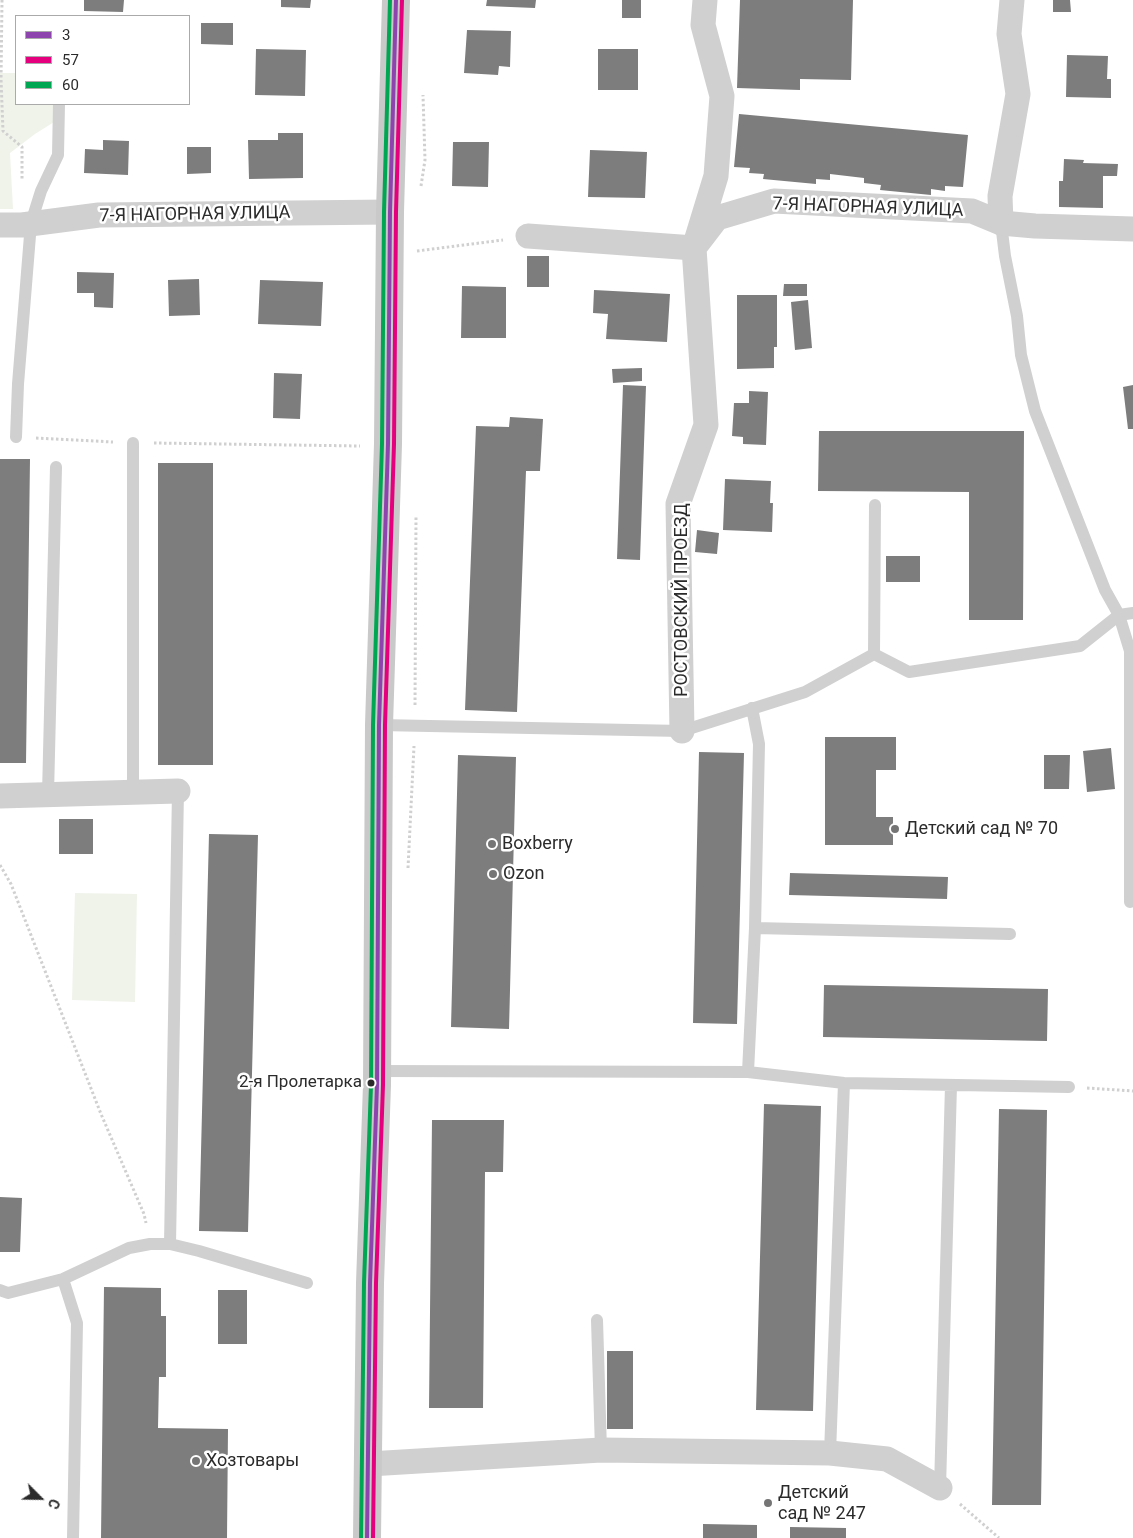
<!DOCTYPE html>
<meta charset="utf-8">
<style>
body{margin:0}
#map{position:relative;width:1133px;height:1538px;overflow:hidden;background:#fff;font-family:Roboto,sans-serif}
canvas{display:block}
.legend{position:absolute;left:15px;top:15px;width:175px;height:90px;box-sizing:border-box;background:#fff;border:1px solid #aaa;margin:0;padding:6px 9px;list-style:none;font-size:15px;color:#2b2b2b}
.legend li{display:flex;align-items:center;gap:10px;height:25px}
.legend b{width:25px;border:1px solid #aaa}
.north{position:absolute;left:15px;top:1473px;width:50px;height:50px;-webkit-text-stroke:4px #fff;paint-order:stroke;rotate:113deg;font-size:14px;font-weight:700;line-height:20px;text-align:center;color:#2b2b2b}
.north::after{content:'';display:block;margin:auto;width:18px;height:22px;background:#2b2b2b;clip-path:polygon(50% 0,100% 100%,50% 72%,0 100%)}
</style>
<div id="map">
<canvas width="1133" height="1538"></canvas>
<ul class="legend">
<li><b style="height:6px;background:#8e44ad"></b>3</li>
<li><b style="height:6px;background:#e5007d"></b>57</li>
<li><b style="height:6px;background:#00a651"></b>60</li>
</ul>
<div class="north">С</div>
</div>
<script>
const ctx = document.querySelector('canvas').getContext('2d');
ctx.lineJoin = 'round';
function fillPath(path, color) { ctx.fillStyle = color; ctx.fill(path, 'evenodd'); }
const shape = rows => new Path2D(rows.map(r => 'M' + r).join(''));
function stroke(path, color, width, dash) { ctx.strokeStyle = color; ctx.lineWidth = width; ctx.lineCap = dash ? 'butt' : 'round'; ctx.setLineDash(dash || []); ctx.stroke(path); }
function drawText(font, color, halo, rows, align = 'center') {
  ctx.font = font + ' Roboto,sans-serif'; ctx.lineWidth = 5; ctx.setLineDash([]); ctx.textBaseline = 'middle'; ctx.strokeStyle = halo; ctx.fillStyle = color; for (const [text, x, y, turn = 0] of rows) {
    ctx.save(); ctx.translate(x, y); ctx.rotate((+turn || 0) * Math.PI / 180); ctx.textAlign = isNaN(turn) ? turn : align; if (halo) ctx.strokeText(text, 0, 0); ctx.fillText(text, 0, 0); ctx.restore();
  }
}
const green = shape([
 [0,73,16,73,16,104,56,104,62,117,35,134,10,153,13,209,0,209],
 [75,893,137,894,135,1002,72,1000]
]);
const building = shape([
 [84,0,124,0,123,12,84,11],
 [281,0,311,0,310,8,281,7],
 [487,0,536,0,535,8,486,6],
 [622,0,641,0,641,18,622,18],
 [740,0,853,0,851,80,800,79,800,90,737,88],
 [1053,0,1070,0,1071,12,1053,12],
 [201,23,233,23,233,45,201,44],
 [467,30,511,31,510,67,499,66,498,75,464,73],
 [256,49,306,50,305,96,255,95],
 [598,49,638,49,638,90,598,90],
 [1067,55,1108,56,1107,79,1111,79,1111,98,1066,97],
 [739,114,968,135,963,187,945,186,945,191,931,189,931,195,880,190,881,185,864,183,864,178,830,174,830,180,816,179,816,184,763,179,764,174,749,173,750,168,734,167],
 [278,133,303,133,303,178,249,179,248,140,278,140],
 [103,140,129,141,128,175,84,173,85,149,103,150],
 [453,142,489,142,488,187,452,186],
 [187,147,211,147,211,173,187,174],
 [590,150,647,152,645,198,588,197],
 [1064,159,1084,160,1083,163,1118,164,1117,176,1103,176,1103,208,1059,207,1059,181,1063,181],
 [527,256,549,256,549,287,527,287],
 [77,272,114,273,113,308,94,307,94,293,77,293],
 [199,279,200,315,169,316,168,280],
 [260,280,323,282,321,326,258,324],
 [784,284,807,284,807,296,783,296],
 [462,286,506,287,506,338,461,338],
 [594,290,670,294,667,342,606,339,608,314,593,313],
 [737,295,777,295,777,347,774,347,774,368,737,369],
 [808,300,812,348,795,350,791,302],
 [642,368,642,381,613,383,612,369],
 [274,373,302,374,300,419,273,418],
 [623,385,646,386,640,560,617,559],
 [1133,385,1133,429,1128,429,1123,387],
 [749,391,768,392,766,445,743,444,743,437,732,436,734,403,749,403],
 [510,417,543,419,540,471,526,471,517,712,465,710,476,426,509,427],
 [819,431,1024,431,1023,620,969,620,969,492,818,491],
 [0,459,30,459,26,763,0,763],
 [158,463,213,463,213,765,158,765],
 [725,479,771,481,770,503,773,503,772,532,723,530],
 [697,530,719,533,717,554,695,552],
 [886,556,920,556,920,582,886,582],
 [825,737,896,737,896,770,876,770,876,817,893,817,893,845,825,845],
 [1111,748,1115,789,1087,792,1083,751],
 [699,752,744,753,737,1024,693,1023],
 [458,755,516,757,509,1029,451,1027],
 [1044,755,1070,755,1069,789,1044,789],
 [59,819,93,819,93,854,59,854],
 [209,834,258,835,248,1232,199,1231],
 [790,873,948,877,947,899,789,895],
 [824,985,1048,989,1047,1041,823,1037],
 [764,1104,821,1106,813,1411,756,1410],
 [999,1109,1047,1110,1041,1505,992,1505],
 [432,1120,504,1120,503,1172,485,1172,483,1408,429,1408],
 [0,1197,22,1198,20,1252,0,1252],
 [104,1287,161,1288,161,1316,166,1316,166,1377,159,1377,158,1428,228,1429,227,1538,101,1538],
 [218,1290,247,1290,247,1344,218,1344],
 [607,1351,633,1351,633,1429,607,1429],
 [703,1524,757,1525,757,1538,703,1538],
 [790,1527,846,1528,846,1538,790,1538]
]);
const path = shape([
 [2,0,1,79,3,131,22,147,22,180],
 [421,186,425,160,423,95],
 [417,251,503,240],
 [36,438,113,442],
 [154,443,360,446],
 [415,705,416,516],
 [0,865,11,884,101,1114,144,1214,146,1223],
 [408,868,414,746],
 [1087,1088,1133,1091],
 [960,1504,999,1538]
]);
const lane = shape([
 [1001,223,1005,256,1017,316,1021,355,1035,411,1105,590,1119,615,1130,651,1130,902],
 [16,437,18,384,31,223,41,191,58,155,59,104],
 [133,443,133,792],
 [874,654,909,672,1080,646,1119,615,1133,613],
 [379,725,682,731,805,692,874,654,875,505],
 [178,791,170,1244,199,1251,307,1283],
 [48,794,56,467],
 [755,928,1010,934],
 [376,1071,748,1072,844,1083,1069,1087],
 [748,1072,755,928,759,744,752,708],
 [63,1279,77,1323,73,1538],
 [0,1290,8,1293,63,1279,129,1248,150,1244,170,1244],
 [597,1320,601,1450],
 [830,1453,844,1083],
 [940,1488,951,1085]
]);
const street = shape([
 [1001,223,1000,196,1018,94,1009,34,1012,0],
 [0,225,22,225,99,215,390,212],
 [528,236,694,248,717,218,774,201,972,211,1001,223,1035,226,1133,229],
 [682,731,678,504,706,425,694,248,716,176,722,96,703,25,705,0],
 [0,796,178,791],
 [369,1464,601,1450,830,1453,887,1459,940,1488]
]);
const secondary = shape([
 [367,1538,370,1283,377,1085,379,725,388,444,390,212,396,0]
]);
const bus1 = shape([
 [367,1538,370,1283,377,1085,379,725,388,444,390,212,396,0]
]);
const bus2 = shape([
 [373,1538,376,1283,383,1085,385,725,394,444,396,212,402,0]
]);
const bus3 = shape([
 [361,1538,364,1283,371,1085,373,725,382,444,384,212,390,0]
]);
const markers = [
 [895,829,5,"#757575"],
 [492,844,5,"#757575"],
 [493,874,5,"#757575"],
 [371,1083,4.5,"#2b2b2b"],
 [196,1461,5,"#757575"],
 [768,1503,5,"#757575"]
];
const busNames = [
 ["2-я Пролетарка",362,1083]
];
const streetNames = [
 ["7-Я НАГОРНАЯ УЛИЦА",868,208,2],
 ["7-Я НАГОРНАЯ УЛИЦА",195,215,-1],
 ["РОСТОВСКИЙ ПРОЕЗД",682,600,-90]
];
const poiNames = [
 ["Детский сад № 70",905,829],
 ["Boxberry",502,844],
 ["Ozon",503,874],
 ["Хозтовары",206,1461],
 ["Детский",778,1493],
 ["сад № 247",778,1514]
];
fillPath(green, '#f0f3ea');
fillPath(building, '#7d7d7d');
stroke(path, '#d0d0d0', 3, [2.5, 2.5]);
stroke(lane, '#d0d0d0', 12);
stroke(street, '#d0d0d0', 25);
stroke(secondary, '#c9c9c9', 28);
stroke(bus1, '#8e44ad', 4);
stroke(bus2, '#e5007d', 4);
stroke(bus3, '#00a651', 4);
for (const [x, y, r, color] of markers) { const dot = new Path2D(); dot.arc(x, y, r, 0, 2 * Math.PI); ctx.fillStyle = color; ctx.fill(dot); stroke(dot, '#fff', 2); }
drawText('17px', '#2b2b2b', '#fff', busNames, 'right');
drawText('18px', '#2b2b2b', '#fff', streetNames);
drawText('18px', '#2b2b2b', '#fff', poiNames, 'left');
</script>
